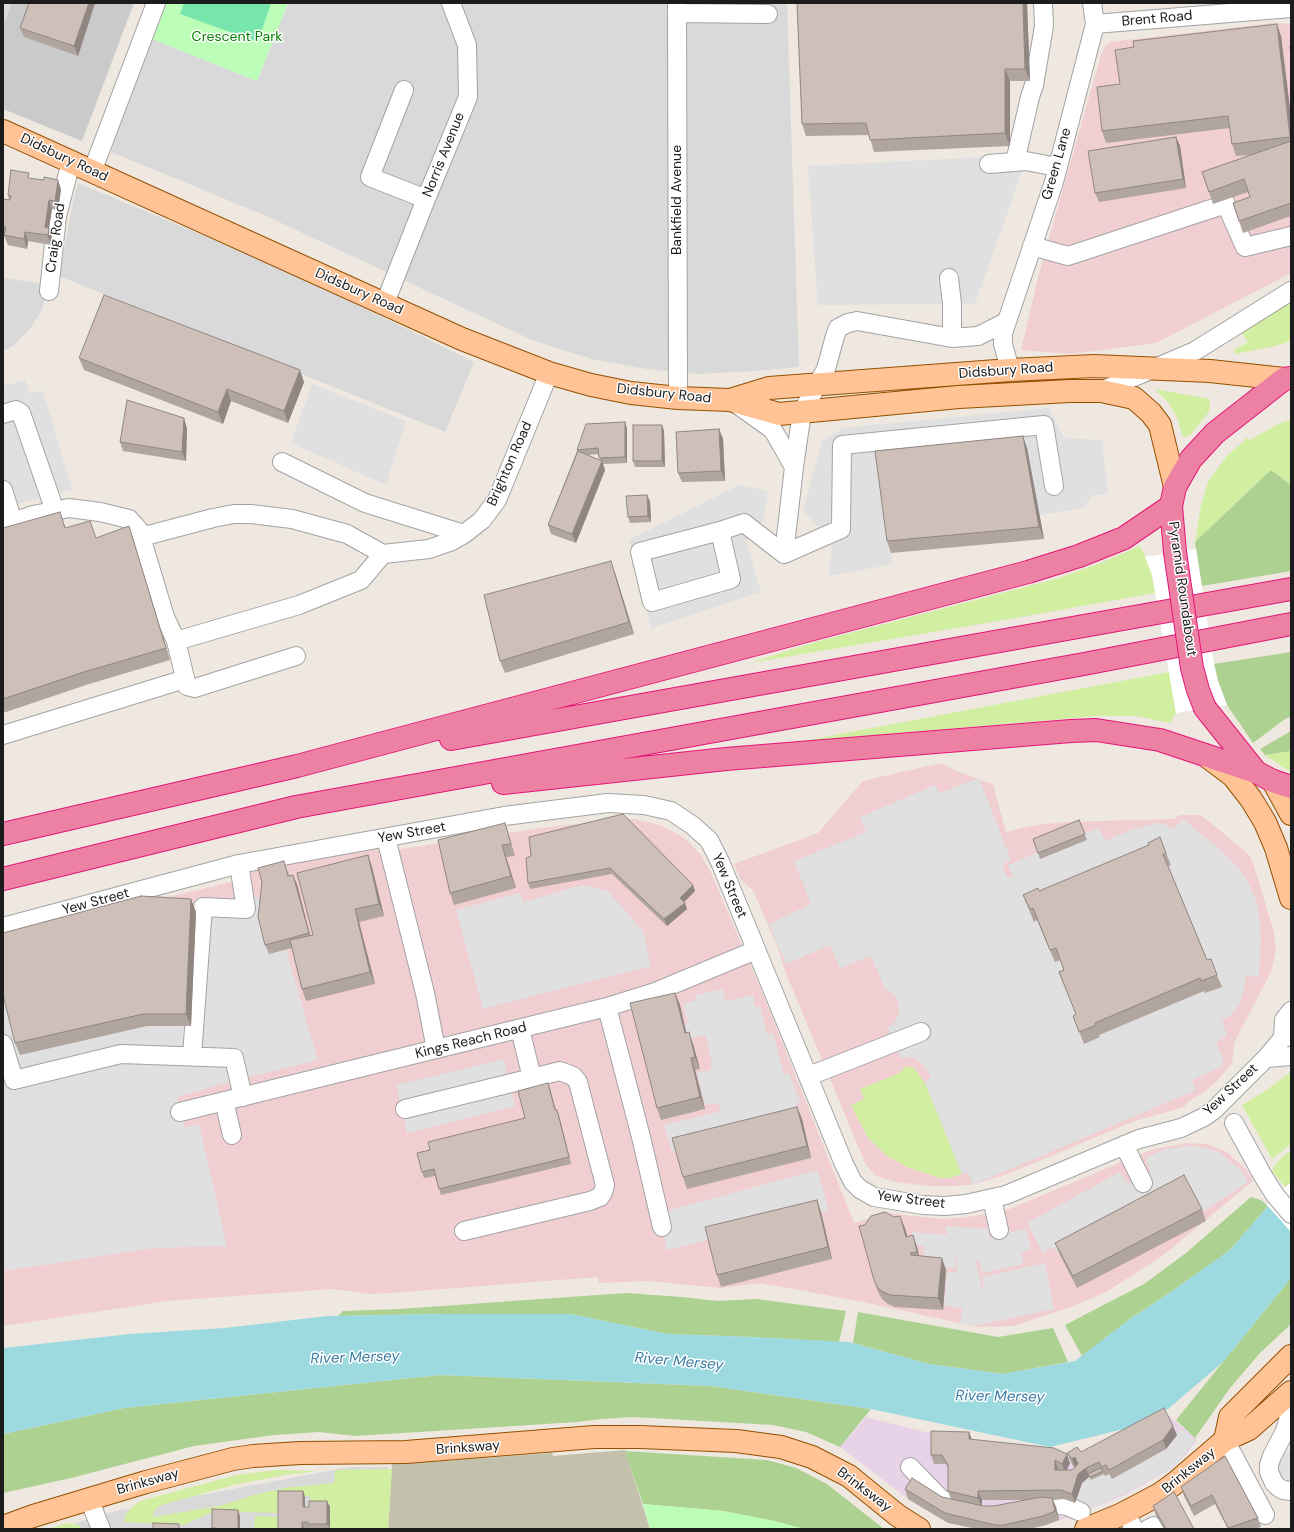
<!DOCTYPE html>
<style>
body{margin:0}
#map{position:relative;width:1294px;height:1532px;overflow:hidden;background:#eee8e0;font-family:"DM Sans",sans-serif}
canvas{display:block}
.frame{position:absolute;inset:0;border:4px solid #1c1c1c;pointer-events:none}
</style>
<div id="map">
<canvas width="1294" height="1532"></canvas>
<div class="frame"></div>
</div>
<script>
const ctx = document.querySelector('canvas').getContext('2d');
ctx.lineJoin = 'round';
function fillPath(path, color) { ctx.fillStyle = color; ctx.fill(path, 'evenodd'); }
const shape = rows => new Path2D(rows.map(r => 'M' + r).join(''));
function stroke(path, color, width, dash) { ctx.strokeStyle = color; ctx.lineWidth = width; ctx.lineCap = dash ? 'butt' : 'round'; ctx.setLineDash(dash || []); ctx.stroke(path); }
function drawText(font, color, halo, rows, align = 'center') {
  ctx.font = font + ' "DM Sans",sans-serif'; ctx.lineWidth = 3; ctx.setLineDash([]); ctx.textBaseline = 'middle'; ctx.strokeStyle = halo; ctx.fillStyle = color; for (const [text, x, y, turn = 0] of rows) {
    ctx.save(); ctx.translate(x, y); ctx.rotate((+turn || 0) * Math.PI / 180); ctx.textAlign = isNaN(turn) ? turn : align; if (halo) ctx.strokeText(text, 0, 0); ctx.fillText(text, 0, 0); ctx.restore();
  }
}
const residential = shape([
 [3,3,12,3,3,26],
 [288,3,787,3,799,367,755,371,696,374,647,369,595,360,532,340,264,215,111,152,150,38,257,81],
 [78,183,295,274,474,362,445,432,59,276,73,202],
 [3,278,46,284,43,308,30,329,13,346,3,351],
 [349,1467,388,1467,387,1529,56,1529,112,1512]
]);
const commercial = shape([
 [1274,23,1291,24,1291,273,1156,343,1071,354,1021,350,1039,274,1100,58,1105,47,1110,42],
 [941,763,961,773,993,784,1006,832,1036,825,1065,822,1174,819,1180,815,1201,815,1245,851,1250,857,1254,866,1274,932,1276,951,1271,972,1234,1043,1232,1063,1217,1081,1205,1091,1188,1102,1185,1106,1168,1112,1137,1120,1005,1175,976,1184,955,1186,928,1186,896,1182,876,1176,866,1165,785,971,778,948,753,890,741,880,734,864,818,833,863,781],
 [620,819,634,819,660,825,683,837,701,855,711,873,765,999,854,1223,886,1213,942,1219,968,1217,1007,1210,1141,1154,1154,1149,1187,1143,1207,1144,1225,1151,1246,1169,1253,1181,1161,1257,1106,1292,1071,1307,1013,1326,978,1327,863,1302,761,1283,720,1288,649,1281,599,1283,598,1277,392,1293,370,1294,333,1289,167,1301,3,1326,3,938,27,930,236,881,243,873,264,868,379,844,381,852,541,828]
]);
const industrial = shape([
 [1168,1415,1197,1440,1177,1465,1125,1495,1072,1516,1046,1525,1029,1529,948,1523,908,1499,840,1447,866,1417,941,1436,1071,1458,1089,1457]
]);
const religious = shape([
 [12,3,134,3,82,141,3,109,3,26]
]);
const construction = shape([
 [625,1450,650,1529,388,1529,392,1464,418,1463,552,1453,553,1456]
]);
const grass = shape([
 [1291,299,1291,341,1275,346,1235,354,1234,350,1248,342,1240,330],
 [1155,389,1210,399,1209,412,1191,434,1186,437,1182,435,1177,417,1167,401],
 [1291,420,1291,485,1271,470,1195,542,1201,505,1209,480,1226,457,1247,438,1250,440,1282,422],
 [1140,546,1146,558,1152,575,1155,593,1004,620,750,663,812,643,1059,578,1103,562],
 [1169,672,1176,713,1170,723,1137,716,1098,716,803,741],
 [1291,751,1291,771,1284,768,1265,755],
 [905,1067,913,1067,925,1083,962,1174,950,1178,940,1178,909,1168,887,1156,868,1138,856,1115,851,1105,864,1099,860,1089,898,1074],
 [1291,1072,1291,1144,1272,1159,1242,1105,1262,1093],
 [1291,1151,1291,1180,1289,1184,1285,1187,1272,1171,1274,1167,1283,1156],
 [392,1469,388,1529,330,1529,329,1504,310,1504,310,1496,279,1496,279,1513,214,1511,184,1525,124,1522,125,1515,132,1507,140,1501,237,1475,275,1470,319,1471,285,1475,234,1485,161,1505,154,1511,153,1517,219,1506,261,1493,291,1487,334,1483,335,1470],
 [255,1516,280,1517,280,1529,254,1529],
 [66,1523,78,1525,83,1529,49,1529]
]);
const forest = shape([
 [1271,470,1291,485,1291,571,1202,586,1195,542],
 [1291,652,1291,717,1285,719,1253,743,1227,705,1218,681,1214,664],
 [1291,731,1291,751,1265,755,1260,749],
 [1251,1197,1261,1200,1268,1206,1230,1250,1174,1290,1130,1319,1082,1356,1065,1325,1144,1284,1186,1253],
 [1291,1278,1291,1324,1260,1353,1230,1388,1195,1438,1176,1420],
 [626,1293,682,1297,717,1301,757,1299,846,1311,839,1342,751,1337,667,1334,570,1314,437,1314,338,1316,343,1311,400,1309],
 [858,1312,998,1337,1053,1328,1068,1362,1003,1374,929,1364,853,1343],
 [440,1375,711,1386,871,1409,840,1447,806,1432,773,1425,632,1417,601,1419,577,1422,356,1436,319,1432,274,1435,194,1446,71,1478,3,1493,3,1434,124,1408],
 [625,1451,767,1460,796,1468,827,1484,884,1529,804,1529,774,1521,723,1511,643,1504]
]);
const park = shape([
 [164,3,288,3,257,81,150,38],
 [643,1504,723,1511,774,1521,804,1529,650,1529]
]);
const pitch = shape([
 [184,3,271,3,258,42,180,14]
]);
const parking = shape([
 [1028,155,975,304,818,305,808,166],
 [25,380,29,393,43,391,72,489,3,508,3,386],
 [312,384,406,421,386,485,291,443],
 [1049,408,1064,438,1102,440,1108,493,1092,496,1084,508,1040,515,880,463,893,564,829,576,832,545,803,510,822,441,843,428],
 [739,485,768,491,764,518,746,541,761,592,651,628,629,540],
 [979,778,1011,860,1003,864,1003,868,1007,878,1013,877,1008,865,1038,852,1041,859,1084,834,1099,828,1105,841,1133,829,1157,823,1164,824,1173,829,1183,819,1218,848,1238,868,1246,878,1254,895,1258,908,1261,936,1259,977,1246,976,1243,993,1239,1005,1230,1016,1222,1020,1227,1035,1216,1043,1223,1058,1223,1065,1219,1068,1192,1080,1196,1090,973,1185,968,1172,962,1174,925,1083,931,1076,921,1062,913,1058,906,1057,900,1058,888,1028,895,1022,899,1013,898,1000,896,996,891,992,886,990,871,956,840,968,830,945,786,964,769,924,811,904,794,861,866,832,860,817,935,785,939,793],
 [1170,865,1168,867,1212,972,1222,987,1206,993,1204,991,1099,1035,1069,982,1060,960,1055,962,1037,920,1034,921,1028,907],
 [582,885,608,891,643,931,651,966,483,1009,456,910,520,893,524,902],
 [197,898,259,898,286,950,318,1060,222,1084,177,1097,185,1128,199,1124,227,1246,155,1248,3,1271,3,990,147,1026,190,1026],
 [723,989,726,1001,753,995,755,1007,760,1006,767,1035,773,1033,784,1075,789,1073,801,1102,797,1103,802,1119,672,1151,664,1125,718,1112,720,1108,719,1103,705,1105,697,1073,710,1070,712,1063,705,1035,689,1039,685,1024,688,1023,683,1004,696,1000,695,995],
 [504,1059,515,1106,407,1133,396,1085],
 [1188,1146,1202,1147,1218,1152,1240,1169,1248,1182,1202,1212,1059,1255,1054,1247,1043,1253,1027,1223,1120,1172,1128,1184,1151,1171,1145,1158,1165,1149],
 [817,1170,829,1210,667,1250,659,1213],
 [946,1226,989,1229,989,1240,990,1240,991,1236,990,1233,1008,1226,1010,1232,1013,1232,1026,1229,1031,1250,1021,1252,1024,1264,982,1273,979,1261,976,1261,982,1290,984,1289,982,1277,1045,1263,1054,1309,973,1326,960,1323,962,1308,944,1306,947,1272,956,1273,957,1256,955,1256,955,1268,923,1266,925,1246,911,1245,912,1232,946,1235],
 [1181,1429,1195,1440,1176,1465,1123,1494,1092,1508,1075,1503,1082,1483,1089,1477,1102,1471,1105,1476,1109,1474,1113,1479,1166,1449],
 [1291,1451,1291,1484,1290,1484,1282,1479,1278,1471,1278,1462,1285,1453]
]);
const water = shape([
 [1291,1187,1291,1278,1223,1362,1168,1409,1132,1427,1050,1447,871,1409,711,1386,440,1375,124,1408,3,1434,3,1348,130,1334,225,1328,327,1316,437,1314,570,1314,667,1334,751,1337,849,1342,929,1364,1003,1374,1075,1361,1130,1319,1174,1290,1230,1250,1268,1206]
]);
const pier = shape([
 [1196,549,1214,664,1218,681,1227,705,1176,713,1152,575,1145,557],
 [1289,1184,1291,1185,1291,1232,1267,1205]
]);
const minor = shape([
 [677,3,678,398],
 [677,13,768,14],
 [1095,24,1291,8],
 [404,90,370,177,426,199],
 [1015,162,1030,97,1034,85,1044,26,1043,3],
 [989,164,1026,161,1057,167],
 [92,172,156,3],
 [1032,246,1068,256,1226,204,1245,247,1291,236],
 [949,278,952,304,952,338],
 [49,291,57,216,71,162],
 [385,303,426,199,468,97,467,45,451,3],
 [1010,370,1003,344,1003,333,1054,182,1095,24,1092,3],
 [1101,391,1195,351,1291,291],
 [738,405,773,430,794,467],
 [3,414,16,410,21,413,55,511],
 [282,462,365,503,464,534],
 [3,490,13,522],
 [3,525,33,515,69,508,100,512,129,519,139,530,165,617,176,641,187,686,195,688,296,656],
 [720,531,731,579,652,602,640,552,720,531,744,523,784,554],
 [141,537,213,518,234,514,251,514,292,519,347,534,383,554],
 [784,554,841,529,842,445,1044,425,1054,486],
 [784,554,794,467,802,412,826,369,835,336,838,328,848,323,857,321,952,338,978,336,1006,322],
 [176,641,299,605,361,580,383,554,429,549,452,541,464,534,482,520,497,500,549,373],
 [3,735,185,679],
 [386,838,425,993,436,1049],
 [3,927,239,864,504,816,608,803,644,805,671,811,692,825,709,840,721,864,844,1164,853,1182,860,1189,874,1197,923,1205,945,1206,966,1204,1006,1195,1139,1139,1181,1128,1204,1117,1214,1110,1266,1058,1283,1038,1291,1036],
 [607,1007,641,1137,662,1227],
 [1283,1038,1284,1020,1291,1011],
 [3,1044,14,1080,121,1054,234,1058,243,1097],
 [192,1056,203,907,246,909,239,864],
 [1266,1058,1291,1056],
 [809,1076,921,1032],
 [224,1101,232,1135],
 [405,1109,532,1078,520,1029],
 [180,1112,607,1007,655,992,756,950],
 [1234,1123,1263,1176,1275,1195,1291,1214],
 [1124,1145,1143,1183],
 [992,1199,999,1230],
 [464,1231,590,1201,600,1197,603,1192,605,1185,578,1082,573,1076,560,1071,532,1078],
 [1282,1400,1289,1417,1285,1431,1272,1456,1269,1465,1269,1472,1274,1483,1278,1487,1283,1490,1291,1491],
 [1225,1440,1265,1515],
 [910,1467,941,1499,956,1505],
 [89,1499,101,1529],
 [1030,1505,1045,1503,1055,1504,1067,1506,1081,1512],
 [1126,1512,1134,1529],
 [1148,1529,1154,1526]
]);
const major = shape([
 [3,131,462,339,549,373,591,385,631,393,678,398,730,400,779,414,959,397,1070,391,1101,391,1134,398,1151,413,1160,425,1175,487],
 [730,400,769,388,1010,370,1094,366,1210,371,1284,379],
 [1209,758,1233,776,1251,799,1265,822,1276,848,1291,898],
 [1273,781,1291,814],
 [1225,1440,1230,1417,1291,1356],
 [3,1527,33,1516,146,1482,233,1459,253,1456,300,1453,406,1452,594,1437,640,1437,736,1441,781,1447,812,1457,849,1476,897,1515,919,1529],
 [1086,1529,1120,1515,1160,1494,1174,1484,1225,1440,1249,1429,1291,1392]
]);
const highway = shape([
 [1175,552,1171,506,1175,487,1191,459,1215,433,1284,379,1291,378],
 [1205,708,1256,772,1273,781,1291,787],
 [451,739,1291,589],
 [503,783,726,759,1071,731,1096,730,1160,740,1256,772],
 [3,834,297,766,1028,572,1079,556,1124,538,1171,506],
 [3,879,296,807,1084,664,1291,624]
]);
const highwayBridge = shape([
 [1175,552,1192,668,1198,690,1205,708]
]);
const wall = shape([
 [95,3,78,56,24,37,20,28],
 [797,3,1027,3,1030,81,1010,81,1010,146,874,152,869,135,806,136,802,124],
 [1281,36,1291,117,1291,216,1243,233,1233,203,1250,197,1248,192,1213,204,1202,172,1252,155,1236,156,1232,144,1230,128,1106,143,1102,131,1120,84],
 [1176,137,1180,146,1186,188,1099,202,1095,193],
 [31,178,61,189,58,210,52,209,49,228,52,237,51,245,28,241,27,249,8,245,4,236,3,236,3,199,9,200,8,195],
 [79,358,304,382,288,423,231,401,223,424,84,370],
 [625,422,627,429,627,463,603,464,605,470,576,543,551,534,548,525,577,451,577,450],
 [599,454,600,460,588,455],
 [662,425,664,431,665,467,635,467,633,461],
 [187,428,186,461,123,451,120,442],
 [719,429,723,439,725,481,682,482,678,473],
 [1027,448,1044,539,891,553,887,541],
 [650,501,651,522,630,523,628,517],
 [64,524,66,528,96,538,129,526,133,539,170,660,89,684,3,713,3,528],
 [615,573,634,634,505,673,500,661],
 [1079,820,1087,840,1040,859,1033,839],
 [509,836,515,856,506,857,516,888,454,905,450,893],
 [529,837,693,885,695,891,684,902,687,909,667,926,612,874,530,889,528,883,531,856],
 [1166,853,1171,865,1168,866,1207,960,1217,975,1222,987,1205,993,1204,991,1099,1035,1100,1037,1084,1044,1073,1016,1076,1014,1059,972,1064,970,1060,960,1055,962,1037,920,1034,922,1023,895,1039,891],
 [368,855,372,867,384,916,359,922,375,984,306,1001,302,989,292,948,269,954,265,945,288,870,289,876,297,884,310,935,313,935],
 [191,899,196,912,191,1026,147,1026,20,1055,15,1043],
 [675,993,680,1005,686,1032,693,1044,700,1069,695,1070,705,1109,661,1120,657,1108],
 [550,1089,556,1110,557,1110,559,1116,571,1164,441,1195,435,1176,424,1178,422,1172,430,1150,525,1118],
 [797,1107,802,1119,811,1158,687,1189,683,1177],
 [817,1200,821,1212,832,1259,721,1287,717,1275],
 [1202,1209,1206,1221,1077,1288,1060,1255,1055,1243],
 [905,1228,907,1237,913,1235,917,1247,919,1256,946,1270,943,1310,895,1307,888,1304,882,1299,878,1292,874,1280],
 [969,1432,972,1439,1070,1463,1067,1470,1072,1470,1074,1468,1071,1462,1067,1453,1081,1452,1177,1435,1166,1449,1112,1479,1109,1474,1105,1476,1104,1474,1091,1480,1089,1477,1082,1483,1075,1503,1064,1499,1053,1500,1056,1507,1059,1520,1046,1525,1029,1529,977,1529,948,1523,908,1499,905,1489,951,1499,948,1491,948,1468,946,1464,934,1464,931,1455],
 [982,1500,1025,1500,994,1506,982,1506],
 [1225,1456,1258,1518,1261,1527,1255,1529,1228,1529,1215,1504,1194,1516,1184,1496,1181,1487],
 [303,1491,305,1497,305,1507,309,1507,327,1501,330,1507,330,1529,310,1529,310,1528,278,1529],
 [1153,1506,1194,1529,1164,1529,1156,1516]
]);
const shadedWall = shape([
 [89,3,95,3,78,56,74,46],
 [1023,3,1027,3,1030,81,1025,69],
 [1277,24,1281,36,1291,117,1291,139],
 [1005,69,1010,81,1010,146,1005,133],
 [1176,137,1180,146,1186,188,1183,179],
 [58,180,61,189,58,210,55,201],
 [49,200,52,209,49,228,52,237,51,245,45,227],
 [25,232,28,241,27,249,24,239],
 [300,370,304,382,288,423,284,411],
 [227,389,231,401,223,424,218,412],
 [184,418,187,428,186,461,182,452],
 [625,422,627,429,627,463,625,457],
 [662,425,664,431,665,467,662,461],
 [719,429,723,439,725,481,721,471],
 [1023,436,1027,448,1044,539,1039,527],
 [602,461,605,470,576,543,572,534],
 [647,495,650,501,651,522,648,516],
 [129,526,133,539,170,660,166,648],
 [611,561,615,573,634,634,629,622],
 [502,845,506,857,516,888,511,876],
 [368,855,372,867,384,916,379,904],
 [293,875,297,884,312,943,309,933],
 [693,885,695,891,682,904,680,898],
 [191,899,196,912,191,1026,186,1014],
 [685,903,687,909,667,926,664,919],
 [355,909,359,922,375,984,370,972],
 [675,993,680,1005,689,1045,685,1033],
 [689,1032,693,1044,700,1069,695,1057],
 [691,1058,695,1070,705,1109,700,1097],
 [548,1083,550,1089,557,1116,555,1110],
 [797,1107,802,1119,811,1158,807,1146],
 [557,1110,559,1116,571,1164,569,1157],
 [817,1200,821,1212,832,1259,828,1247],
 [900,1216,905,1228,911,1249,906,1237],
 [913,1235,917,1247,921,1264,917,1252],
 [942,1258,946,1270,943,1310,938,1298],
 [1173,1426,1177,1435,1166,1449,1163,1440],
 [969,1432,972,1441,969,1439],
 [1067,1454,1070,1463,1065,1473,1062,1464],
 [1075,1457,1079,1466,1075,1468,1072,1459],
 [1055,1460,1058,1469,1058,1479,1055,1470],
 [1086,1468,1089,1477,1082,1483,1075,1503,1072,1494,1078,1474],
 [303,1491,305,1497,305,1513,303,1507],
 [978,1491,982,1500,982,1507,978,1498],
 [1052,1498,1056,1507,1059,1520,1055,1511],
 [327,1501,330,1507,330,1529,327,1524],
 [238,1510,240,1516,240,1529,238,1529],
 [302,1522,304,1528,304,1529,302,1529]
]);
const building = shape([
 [29,3,89,3,74,46,20,28,29,3],
 [797,3,1023,3,1025,69,1005,69,1005,133,870,140,866,123,802,124,797,3],
 [1277,24,1290,137,1232,144,1228,116,1102,131,1097,87,1120,84,1115,50,1134,47,1133,41,1277,24],
 [1290,47,1291,47,1291,56,1290,47],
 [1176,137,1183,179,1095,193,1088,151,1176,137],
 [1291,141,1291,203,1239,221,1233,203,1250,197,1244,179,1209,192,1202,172,1291,141],
 [11,170,29,173,28,178,44,180,44,177,58,180,55,201,49,200,45,227,49,228,48,235,25,232,24,239,4,235,6,227,3,227,3,199,10,200,11,196,8,195,11,170],
 [104,295,300,370,284,411,227,389,218,412,79,358,104,295],
 [127,400,184,418,182,452,120,442,127,400],
 [625,422,625,457,599,458,598,448,577,450,586,424,625,422],
 [633,425,662,425,662,461,633,461,633,425],
 [719,429,721,471,678,473,676,432,719,429],
 [1023,436,1039,527,887,541,875,451,1023,436],
 [578,451,602,461,572,534,548,525,578,451],
 [647,495,648,516,628,517,626,496,647,495],
 [60,512,65,528,90,521,96,538,129,526,166,648,84,672,3,699,3,528,60,512],
 [611,561,629,622,500,661,484,595,611,561],
 [623,814,693,885,680,898,685,903,664,919,610,868,528,883,526,858,531,856,529,837,623,814],
 [1079,820,1085,834,1038,853,1033,839,1079,820],
 [505,823,511,844,502,845,511,876,450,893,438,840,505,823],
 [1160,837,1166,853,1163,854,1207,960,1211,959,1217,975,1201,981,1200,978,1095,1023,1096,1025,1079,1032,1073,1016,1076,1014,1059,972,1064,970,1056,948,1050,950,1033,908,1030,909,1023,895,1038,888,1039,891,1149,845,1148,843,1160,837],
 [368,855,379,904,355,909,370,972,302,989,290,940,313,935,297,873,368,855],
 [284,861,288,876,293,875,309,933,265,945,258,917,262,882,258,868,284,861],
 [141,896,191,899,186,1014,143,1014,15,1043,3,995,3,933,141,896],
 [675,993,685,1033,689,1032,695,1057,691,1058,700,1097,657,1108,630,1003,675,993],
 [548,1083,555,1110,557,1110,569,1157,439,1189,434,1169,422,1172,417,1153,430,1150,428,1142,525,1118,518,1091,548,1083],
 [797,1107,807,1146,683,1177,672,1138,797,1107],
 [1184,1175,1202,1209,1073,1276,1055,1243,1184,1175],
 [817,1200,828,1247,717,1275,705,1227,817,1200],
 [885,1212,894,1217,900,1216,906,1237,913,1235,917,1252,910,1253,911,1255,942,1258,938,1298,890,1295,883,1292,877,1287,874,1280,859,1226,865,1225,871,1216,885,1212],
 [1164,1408,1173,1426,1163,1440,1109,1470,1106,1465,1102,1467,1099,1462,1086,1468,1078,1474,1072,1494,1061,1490,978,1491,978,1498,948,1491,948,1465,942,1455,931,1455,931,1431,969,1432,969,1439,1054,1448,1067,1454,1062,1464,1055,1460,1055,1470,1072,1470,1078,1464,1075,1457,1072,1459,1067,1453,1077,1447,1081,1452,1164,1408],
 [1225,1456,1258,1518,1228,1528,1212,1495,1191,1506,1181,1487,1225,1456],
 [1101,1468,1103,1471,1090,1477,1088,1474,1101,1468],
 [912,1478,942,1497,983,1506,994,1506,1041,1497,1052,1498,1055,1511,1043,1516,1004,1525,995,1525,945,1513,905,1489,912,1478],
 [278,1491,303,1491,303,1507,309,1507,309,1501,327,1501,327,1524,308,1524,308,1522,302,1522,302,1529,278,1529,278,1491],
 [1174,1492,1194,1529,1166,1529,1153,1506,1174,1492],
 [212,1509,238,1510,238,1529,216,1529,216,1528,212,1528,212,1509],
 [153,1523,179,1524,179,1529,153,1529,153,1523]
]);
const streetNames = [
 ["Brent Road",1157,19,-5],
 ["Norris Avenue",444,155,-68],
 ["Didsbury Road",64,158,25],
 ["Green Lane",1057,164,-74],
 ["Bankfield Avenue",677,200,-90],
 ["Craig Road",56,238,-82],
 ["Didsbury Road",359,292,24],
 ["Didsbury Road",1006,371,-4],
 ["Didsbury Road",664,394,6],
 ["Brighton Road",510,464,-66],
 ["Pyramid Roundabout",1182,589,82],
 ["Yew Street",412,833,-10],
 ["Yew Street",729,886,67],
 ["Yew Street",96,902,-15],
 ["Kings Reach Road",471,1041,-14],
 ["Yew Street",1231,1090,-43],
 ["Yew Street",911,1200,7],
 ["Brinksway",468,1448,-4],
 ["Brinksway",1189,1471,-39],
 ["Brinksway",148,1482,-16],
 ["Brinksway",864,1490,37]
];
const parkNames = [
 ["Crescent Park",237,37]
];
const waterNames = [
 ["River Mersey",355,1358,-2],
 ["River Mersey",679,1362,5],
 ["River Mersey",1000,1397,1]
];
fillPath(residential, '#dad9d9');
fillPath(commercial, '#f1ced1');
fillPath(industrial, '#e8d2e7');
fillPath(religious, '#cacaca');
fillPath(construction, '#c3c0ab');
fillPath(grass, '#d1eea1');
fillPath(forest, '#add191');
fillPath(park, '#bcfeb8');
fillPath(pitch, '#77e5ac');
fillPath(parking, '#e0e0e0');
fillPath(water, '#9ddae0');
fillPath(pier, '#fff');
stroke(minor, '#a3a3a3', 20);
stroke(major, '#945000', 24);
stroke(highway, '#e51577', 24);
stroke(minor, '#fff', 18);
stroke(major, '#ffc395', 22);
stroke(highway, '#ed81a3', 22);
stroke(highwayBridge, '#e51577', 24, []);
stroke(highwayBridge, '#ed81a3', 22);
fillPath(wall, '#b1a59f');
fillPath(shadedWall, '#908682');
fillPath(building, '#cec0b9');
stroke(building, '#908682', 1);
drawText('14px', '#1c1c1c', '#fff', streetNames);
drawText('14px', '#088202', '#fff', parkNames);
drawText('italic 15px', '#3c7da3', '#fff', waterNames);
</script>
